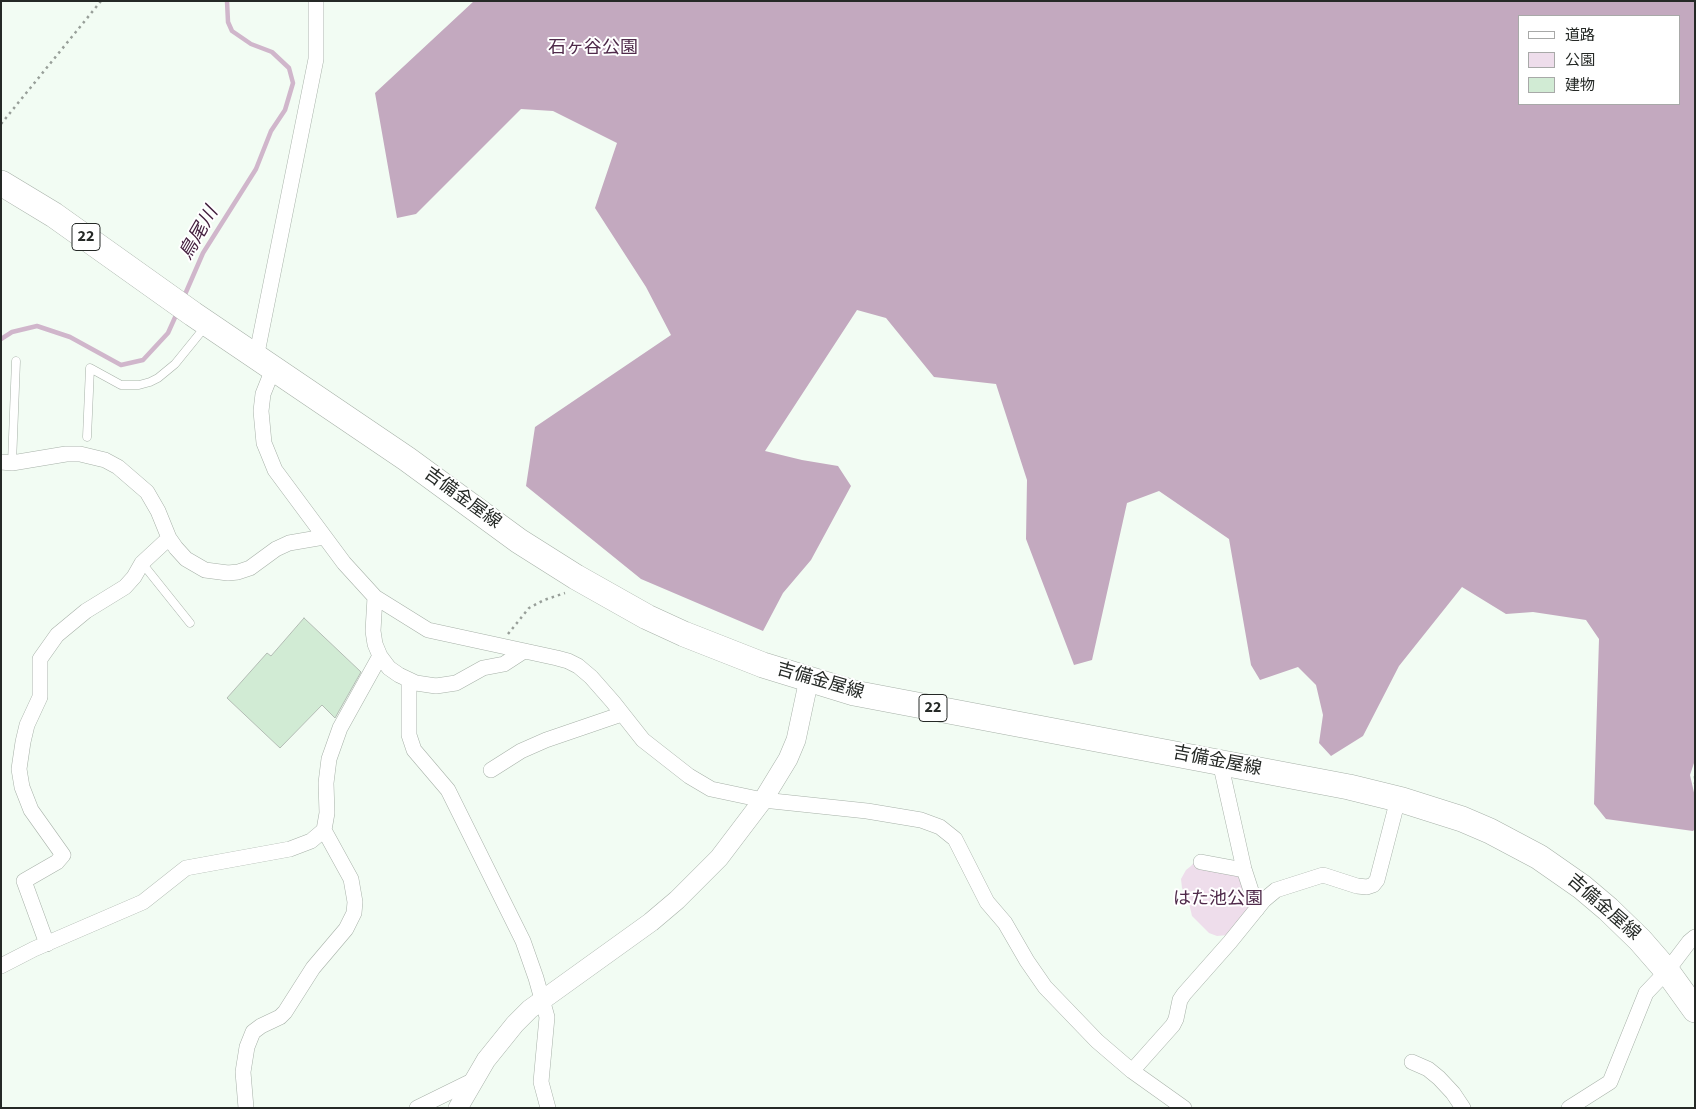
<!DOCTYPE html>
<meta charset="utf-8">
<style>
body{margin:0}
#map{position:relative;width:1696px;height:1109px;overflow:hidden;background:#f2fcf3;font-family:"Source Sans 3","Noto Sans JP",sans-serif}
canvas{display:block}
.frame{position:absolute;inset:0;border:2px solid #252926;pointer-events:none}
.legend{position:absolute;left:1518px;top:15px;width:162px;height:90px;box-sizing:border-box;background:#fff;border:1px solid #a8a9a8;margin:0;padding:6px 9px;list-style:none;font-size:15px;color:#252926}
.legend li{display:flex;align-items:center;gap:10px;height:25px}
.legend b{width:25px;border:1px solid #a8a9a8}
</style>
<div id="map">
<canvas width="1696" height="1109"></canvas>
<div class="frame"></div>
<ul class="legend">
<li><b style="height:6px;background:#fff"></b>道路</li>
<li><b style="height:14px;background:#eeddeb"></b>公園</li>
<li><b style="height:14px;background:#d1ebd4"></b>建物</li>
</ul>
</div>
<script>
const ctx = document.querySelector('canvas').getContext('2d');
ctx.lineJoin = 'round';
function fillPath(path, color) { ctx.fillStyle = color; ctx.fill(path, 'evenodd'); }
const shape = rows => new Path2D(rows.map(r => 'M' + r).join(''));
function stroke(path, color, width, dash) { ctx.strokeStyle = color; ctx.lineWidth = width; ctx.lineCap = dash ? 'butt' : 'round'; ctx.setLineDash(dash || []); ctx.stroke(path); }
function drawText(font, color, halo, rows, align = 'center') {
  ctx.font = font + ' "Source Sans 3","Noto Sans JP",sans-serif'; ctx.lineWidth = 4; ctx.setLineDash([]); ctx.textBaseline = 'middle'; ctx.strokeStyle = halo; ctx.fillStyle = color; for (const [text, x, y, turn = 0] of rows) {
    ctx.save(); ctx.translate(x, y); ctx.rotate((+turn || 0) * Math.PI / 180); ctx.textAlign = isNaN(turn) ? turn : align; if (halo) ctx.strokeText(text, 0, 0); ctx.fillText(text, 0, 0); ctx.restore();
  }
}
const green = shape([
 [1198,858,1238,864,1250,908,1228,935,1217,936,1209,933,1192,916,1188,899,1182,888,1181,879,1186,870,1191,866]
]);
const forest = shape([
 [474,1,1695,1,1695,760,1690,775,1695,797,1695,829,1693,831,1606,819,1594,804,1599,639,1586,620,1533,612,1506,614,1462,587,1399,666,1363,736,1331,756,1319,743,1323,715,1316,685,1298,667,1260,680,1251,665,1229,539,1159,491,1127,503,1092,660,1074,665,1026,539,1027,480,996,384,934,377,886,318,857,310,765,451,802,460,838,466,851,486,811,560,783,593,763,631,641,579,526,486,535,427,671,335,646,287,595,208,617,143,553,111,521,109,416,214,397,218,375,93],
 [1520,16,1680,16,1680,104,1520,104]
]);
const stream = shape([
 [183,299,203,253,256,169,271,131,285,110,293,83,289,68,272,52,251,44,232,31,228,22,227,1],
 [1,339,12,332,37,326,70,337,121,365,143,360,168,333,177,313]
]);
const building = shape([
 [304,618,361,672,335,718,322,705,280,748,227,698,267,653,271,656,304,618]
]);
const path = shape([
 [1,124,101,1],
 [508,634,529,608,544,600,565,593],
 [1695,776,1695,784]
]);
const service = shape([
 [87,437,90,368,121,385,139,385,150,382,158,378,175,364,205,327],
 [12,463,16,361],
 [142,563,190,623]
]);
const minor = shape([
 [256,358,316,59,316,1],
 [273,369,263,394,261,411,264,443,275,470,344,563,375,597,428,630,557,658,568,661,578,666,591,677,613,702,643,740,689,776,711,789,763,800,867,811,921,820,940,827,955,839,987,902,1005,923,1027,961,1045,987,1097,1041,1132,1071,1184,1108],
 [1,462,12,463,66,454,80,454,105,460,118,467,147,492,158,511,169,538,176,548,186,559,205,570,228,573,238,572,250,568,276,549,289,543,324,537],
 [380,656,389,668,399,675,416,683,436,686,456,683,483,668,504,664,524,651],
 [409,680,409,735,414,750,448,790,523,941,536,978,547,1017,541,1082,548,1108],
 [1220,762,1244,869,1257,909],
 [491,770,521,751,546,740,622,714],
 [1201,862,1244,870],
 [47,944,24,881,57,862,63,855,31,810,22,787,19,769,23,742,27,725,40,697,40,659,57,635,86,611,125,587,134,577,142,563,169,538],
 [1,966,34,949,143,902,186,868,290,849,311,841,324,830],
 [1412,1062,1428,1069,1439,1078,1453,1093,1463,1108],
 [1132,1071,1173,1025,1176,1019,1180,1000,1184,994,1230,942,1264,900,1276,890,1323,875,1357,886,1367,887,1373,885,1377,880,1398,799],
 [246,1108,243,1072,247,1047,253,1032,261,1026,280,1017,285,1012,313,968,346,929,354,913,355,902,351,879,324,830,327,813,326,783,329,759,340,728,380,656,375,644,373,631,375,597],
 [417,1108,474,1080],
 [1569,1108,1610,1082,1646,993,1667,971,1689,942,1695,937]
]);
const tertiary = shape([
 [458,1108,486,1060,515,1024,530,1009,651,922,677,900,719,858,763,800,788,759,796,740,809,679]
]);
const primary = shape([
 [1,183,54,215,193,314,407,459,519,541,576,577,647,617,684,634,763,665,854,693,1349,787,1402,800,1462,819,1490,831,1539,857,1582,887,1608,909,1640,940,1667,971,1695,1010]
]);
const shields = [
 [86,237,28],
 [933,708,28]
];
const shieldNames = [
 ["22",86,237],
 ["22",933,708]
];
const parkNames = [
 ["石ヶ谷公園",593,49],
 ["はた池公園",1218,900]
];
const streetNames = [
 ["吉備金屋線",462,499,36],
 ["吉備金屋線",820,682,16],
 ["吉備金屋線",1217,762,11],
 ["吉備金屋線",1603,908,41]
];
const waterNames = [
 ["鳥尾川",200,234,-60]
];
fillPath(green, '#eeddeb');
fillPath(forest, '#c3a9bf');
stroke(stream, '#d0b6cb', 4.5);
fillPath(building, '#d1ebd4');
stroke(building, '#b3bcb4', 1);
stroke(service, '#a7b1a8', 9);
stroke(minor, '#a7b1a8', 16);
stroke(tertiary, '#a7b1a8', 20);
stroke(primary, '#a7b1a8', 26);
stroke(path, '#989f99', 2.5, [2.5, 4]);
stroke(service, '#fff', 8);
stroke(minor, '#fff', 15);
stroke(tertiary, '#fff', 19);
stroke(primary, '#fff', 25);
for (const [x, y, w] of shields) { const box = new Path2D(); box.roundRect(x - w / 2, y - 13.5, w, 27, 4); ctx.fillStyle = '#fff'; ctx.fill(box); stroke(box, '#252926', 1); }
drawText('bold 16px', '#252926', null, shieldNames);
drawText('18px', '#4f2a4a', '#fff', parkNames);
drawText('18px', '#252926', '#fff', streetNames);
drawText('italic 19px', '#44203f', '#fff', waterNames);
</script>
